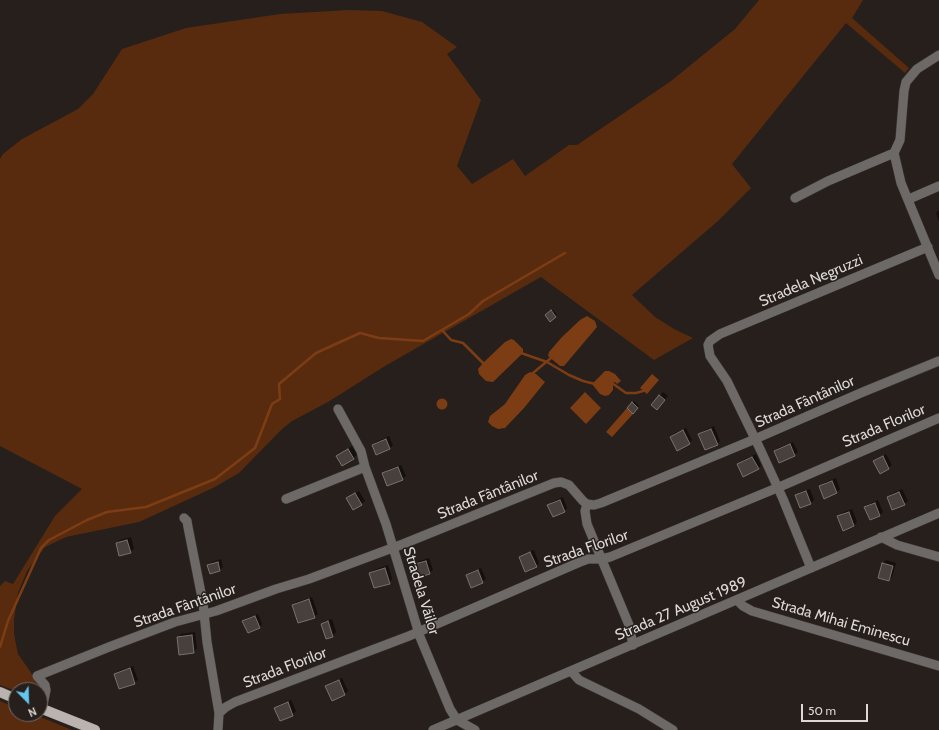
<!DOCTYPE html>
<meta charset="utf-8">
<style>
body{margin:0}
#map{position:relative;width:939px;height:730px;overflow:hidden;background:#261f1b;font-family:Cabin,sans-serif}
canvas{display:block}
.north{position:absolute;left:8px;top:682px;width:40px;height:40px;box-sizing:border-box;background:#261f1b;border:1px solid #6f6965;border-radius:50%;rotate:157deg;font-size:11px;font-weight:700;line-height:16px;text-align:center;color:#ddd8d5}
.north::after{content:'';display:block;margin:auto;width:14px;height:18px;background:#66c4ef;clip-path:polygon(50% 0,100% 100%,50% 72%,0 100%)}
.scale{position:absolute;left:801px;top:704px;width:67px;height:18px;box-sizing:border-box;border:2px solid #ddd8d5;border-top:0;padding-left:5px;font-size:12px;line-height:14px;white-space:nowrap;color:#ddd8d5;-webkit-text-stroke:3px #261f1b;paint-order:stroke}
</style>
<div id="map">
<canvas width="939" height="730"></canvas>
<div class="north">N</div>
<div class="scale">50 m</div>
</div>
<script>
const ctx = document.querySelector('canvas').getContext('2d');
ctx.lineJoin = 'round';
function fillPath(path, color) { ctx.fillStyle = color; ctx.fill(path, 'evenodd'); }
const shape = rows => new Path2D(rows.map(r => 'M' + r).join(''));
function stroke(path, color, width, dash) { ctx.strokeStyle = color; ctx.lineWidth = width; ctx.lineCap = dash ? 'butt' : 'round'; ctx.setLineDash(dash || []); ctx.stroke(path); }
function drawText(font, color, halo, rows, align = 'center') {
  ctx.font = font + ' Cabin,sans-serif'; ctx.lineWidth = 3; ctx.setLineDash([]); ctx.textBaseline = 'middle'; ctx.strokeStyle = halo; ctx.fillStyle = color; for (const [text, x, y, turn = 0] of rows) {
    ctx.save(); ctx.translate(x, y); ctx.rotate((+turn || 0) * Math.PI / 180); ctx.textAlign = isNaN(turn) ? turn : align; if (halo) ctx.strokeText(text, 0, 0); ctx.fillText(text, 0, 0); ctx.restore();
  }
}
const green = shape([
 [759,0,863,0,852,18,909,68,905,73,846,23,732,164,751,188,718,221,632,295,655,317,674,329,693,338,654,360,541,277,385,366,328,402,292,421,282,429,239,473,213,488,139,522,66,537,45,547,27,571,18,593,14,620,14,634,18,654,43,690,40,700,40,690,16,691,0,685,0,586,5,581,13,584,55,516,82,489,0,446,0,159,3,154,22,139,78,109,93,94,122,49,186,28,280,14,349,10,382,11,422,22,457,47,447,54,481,100,457,166,472,184,513,159,525,176,569,145,577,145,671,81,735,29],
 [0,701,16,708,16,714,33,714,72,730,0,730]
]);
const water = shape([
 [587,316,595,321,597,327,564,366,560,366,548,356,549,352,562,337,580,320],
 [511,339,514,340,523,349,523,353,493,382,486,381,479,374,478,369,483,363,505,342],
 [605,371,609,371,615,374,621,381,617,384,615,382,613,383,613,390,609,395,605,396,600,394,592,384],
 [530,372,536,374,545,382,524,408,505,428,498,429,492,426,488,422,490,416,505,404,525,375],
 [652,374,659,380,647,394,640,388],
 [585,392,601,408,586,424,570,408],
 '436.5 404a5.5 5.5 0 1 1 11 0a5.5 5.5 0 1 1-11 0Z',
 [627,408,633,414,612,437,606,432]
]);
const shadow = shape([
 [939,210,939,222,936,213],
 [553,310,557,315,550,320,546,315],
 [663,392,668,396,660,405,652,405],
 [634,401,639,406,633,412,628,408],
 [714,426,720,441,717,444,699,435,703,431],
 [686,428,692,440,689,444,671,437,675,433],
 [389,436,393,445,390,448,373,445,376,442],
 [793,442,798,452,794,455,775,451,778,448],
 [352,446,357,455,343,465,338,456],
 [756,454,761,465,758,469,738,464,741,461],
 [886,454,892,465,888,468,874,461,878,458],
 [401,465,406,476,402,479,384,474,387,470],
 [836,478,840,489,837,492,825,497,820,486,824,483],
 [810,489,814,500,811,503,801,507,796,496,800,492],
 [902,489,908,501,904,504,888,497,891,494],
 [359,491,365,501,361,504,347,498],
 [563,497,567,508,564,511,549,505,552,502],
 [878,500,883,512,880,515,865,507,869,504],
 [852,509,857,522,854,525,843,529,838,517,842,513],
 [131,537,134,549,130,552,117,543,120,540],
 [534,550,539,563,536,567,520,557,524,554],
 [429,558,433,570,429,573,416,565,419,561],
 [221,559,223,567,220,570,211,573,208,565,212,562],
 [886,560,896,563,892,577,888,580,883,564],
 [388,565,392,579,389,583,370,573,374,570],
 [481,568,486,579,482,582,467,575,471,572],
 [312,597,318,614,314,617,293,605,296,602],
 [258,614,262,624,259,628,244,621,247,618],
 [332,619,336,632,333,636,326,638,322,624,325,621],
 [195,632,197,648,194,652,178,638,181,634],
 [133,666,138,680,134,683,115,674,118,671],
 [342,678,348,691,345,694,332,699,327,687,330,683],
 [291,700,296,711,292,715,276,708,279,705]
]);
const stream = shape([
 [442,330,451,340,463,343,483,363,485,363],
 [521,353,547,362,569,375,583,381,595,384],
 [533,373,551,358],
 [610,384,612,383,626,393,636,393,643,391],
 [0,647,8,621,41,548,49,540,87,520,107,512,146,507,215,479,255,448,272,404,280,399,279,384,316,353,360,333,379,338,423,341,469,314,483,301,565,253]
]);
const building = shape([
 [551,310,556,317,550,322,545,315,551,310],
 [659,395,665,400,657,410,651,405,659,395],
 [632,402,638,408,633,414,627,408,632,402],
 [711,429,718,445,705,450,698,434,711,429],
 [683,430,690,444,677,451,670,437,683,430],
 [386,439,390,449,376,455,372,445,386,439],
 [790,444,795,456,779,463,774,451,790,444],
 [348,449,354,459,342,466,336,456,348,449],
 [883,456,889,469,880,474,873,461,883,456],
 [752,457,759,469,743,477,737,464,752,457],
 [398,467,403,480,387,486,382,473,398,467],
 [832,481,837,493,824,499,819,486,832,481],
 [806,491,811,504,800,508,795,495,806,491],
 [899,492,905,505,892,510,887,497,899,492],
 [355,493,362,505,353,510,346,498,355,493],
 [560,500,565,512,553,517,547,505,560,500],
 [875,503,880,516,870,520,864,507,875,503],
 [849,512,854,526,843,531,837,516,849,512],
 [127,540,131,553,119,556,116,543,127,540],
 [530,552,537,567,525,572,519,557,530,552],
 [426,561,430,574,419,577,415,564,426,561],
 [218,562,220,571,210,574,207,565,218,562],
 [882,563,893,566,889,581,878,578,882,563],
 [385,568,390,584,374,588,369,573,385,568],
 [478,570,483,583,471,588,466,575,478,570],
 [309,599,315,618,298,623,292,605,309,599],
 [255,616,260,628,248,633,242,621,255,616],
 [328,621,333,637,326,639,321,624,328,621],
 [192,635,194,653,179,655,177,637,192,635],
 [130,668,135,684,119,689,114,674,130,668],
 [339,680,345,695,332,701,325,686,339,680],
 [288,702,293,716,280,721,274,708,288,702]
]);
const minor = shape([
 [894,153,901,183,939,275],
 [795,198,828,181,894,153,900,140,904,91,906,82,917,69,939,55],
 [909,199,939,186],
 [338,409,361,451,365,467,386,524,420,637,450,709,457,720,475,730],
 [286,499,365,467],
 [587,504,585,511,587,524,629,625,633,645],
 [184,518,187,521,188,527,203,603,207,642,219,713,218,730],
 [881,537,897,545,939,557],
 [811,568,783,499,761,451,727,381,710,356,708,345,710,341,720,334,928,247],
 [737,600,743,606,752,611,939,666],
 [571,671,579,680,639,709,673,730],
 [42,709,46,690,45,685,37,676,109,647,175,622,216,611,276,589,309,579,403,544,554,483,561,482,569,485,583,501,587,504,594,505,601,503,748,442,863,392,939,361],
 [219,713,226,707,235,702,409,636,580,562,588,559,601,559,610,557,784,485,939,418],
 [433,730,939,513]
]);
const major = shape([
 [0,692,16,699],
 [40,708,95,730]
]);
const streetNames = [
 ["Stradela Negruzzi",811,281,-23],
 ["Strada Fântânilor",805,402,-24],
 ["Strada Florilor",884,426,-23],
 ["Strada Fântânilor",488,495,-22],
 ["Strada Florilor",586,549,-19],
 ["Stradela Văilor",421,591,73],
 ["Strada Fântânilor",185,606,-19],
 ["Strada 27 August 1989",681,609,-23],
 ["Strada Mihai Eminescu",841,622,16],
 ["Strada Florilor",285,668,-21]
];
fillPath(green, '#582b0f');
fillPath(water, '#7d3d14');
fillPath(shadow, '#0007');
stroke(stream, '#7d3d14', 2.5);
fillPath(building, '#48403c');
stroke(building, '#79716c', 1);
stroke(minor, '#403935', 10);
stroke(major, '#403935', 11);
stroke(minor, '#6d6967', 9);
stroke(major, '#bbb3af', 10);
drawText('15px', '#ddd8d5', '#261f1b', streetNames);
</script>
